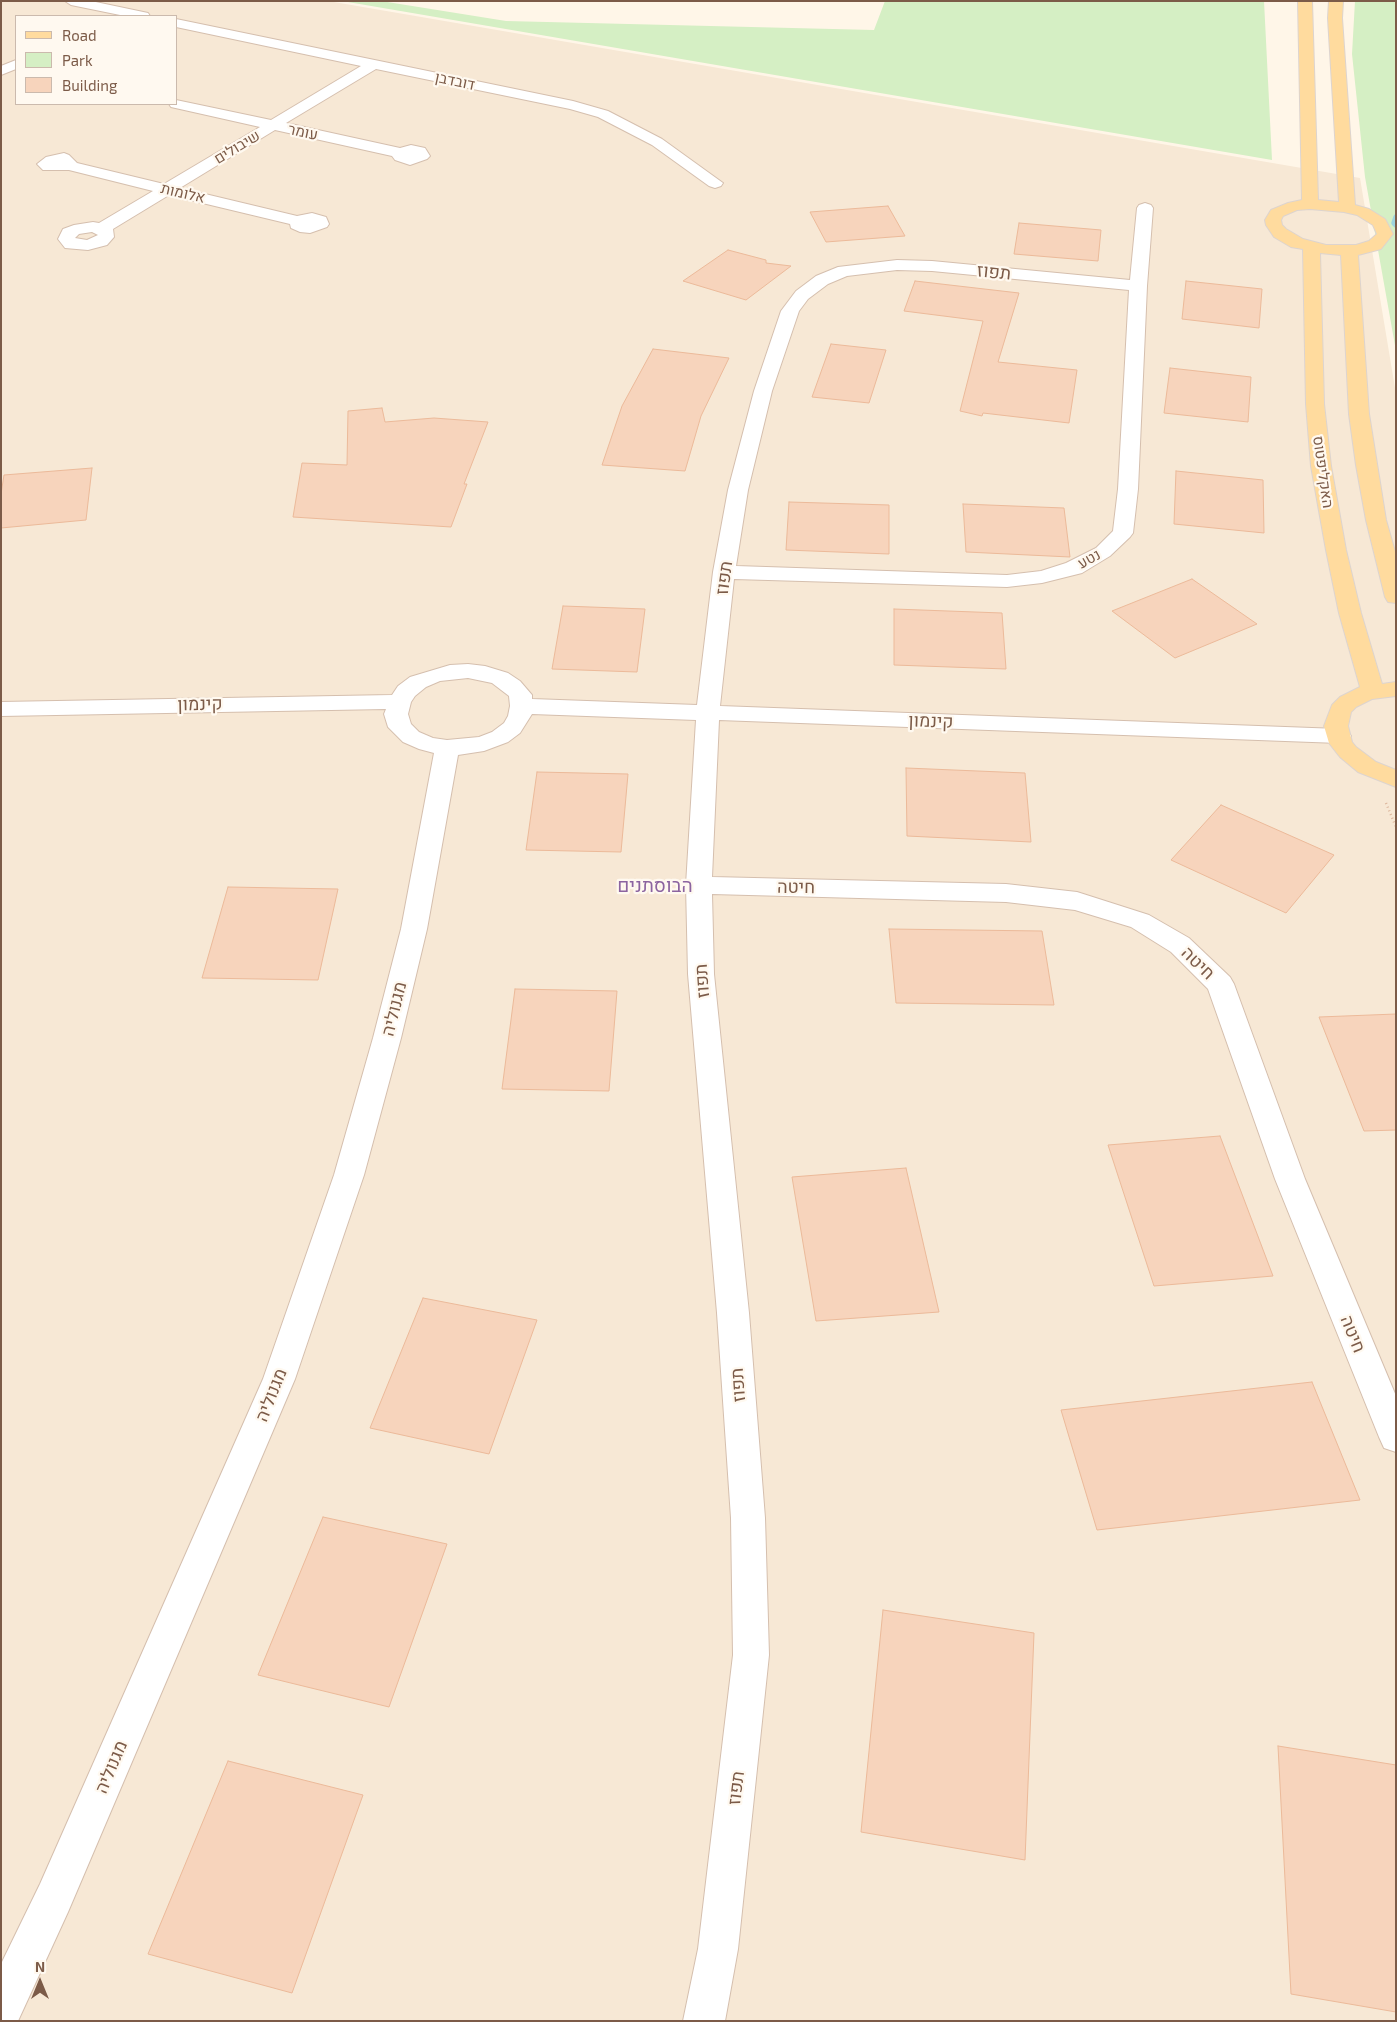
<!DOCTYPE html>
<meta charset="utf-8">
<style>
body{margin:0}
#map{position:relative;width:1397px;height:2022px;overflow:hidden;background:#fff6e8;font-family:"Exo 2",sans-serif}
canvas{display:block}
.frame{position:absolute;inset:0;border:2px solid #7c5b48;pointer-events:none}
.legend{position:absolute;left:15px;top:15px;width:162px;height:90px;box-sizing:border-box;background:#fff9f0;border:1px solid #cbbaad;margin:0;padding:6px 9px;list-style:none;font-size:15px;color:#7c5b48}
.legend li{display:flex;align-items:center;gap:10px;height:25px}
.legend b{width:25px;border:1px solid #cbbaad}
.north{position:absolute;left:15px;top:1957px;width:50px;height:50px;-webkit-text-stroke:4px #fff9f0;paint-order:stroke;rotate:0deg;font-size:14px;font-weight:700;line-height:20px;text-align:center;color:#7c5b48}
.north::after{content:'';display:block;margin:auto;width:18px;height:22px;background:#7c5b48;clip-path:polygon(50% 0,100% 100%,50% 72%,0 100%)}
</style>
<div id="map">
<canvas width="1397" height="2022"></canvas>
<div class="frame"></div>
<ul class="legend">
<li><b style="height:6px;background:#ffdb9e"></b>Road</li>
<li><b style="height:14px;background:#d5efc4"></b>Park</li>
<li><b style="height:14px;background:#f7d4bc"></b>Building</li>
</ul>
<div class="north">N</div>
</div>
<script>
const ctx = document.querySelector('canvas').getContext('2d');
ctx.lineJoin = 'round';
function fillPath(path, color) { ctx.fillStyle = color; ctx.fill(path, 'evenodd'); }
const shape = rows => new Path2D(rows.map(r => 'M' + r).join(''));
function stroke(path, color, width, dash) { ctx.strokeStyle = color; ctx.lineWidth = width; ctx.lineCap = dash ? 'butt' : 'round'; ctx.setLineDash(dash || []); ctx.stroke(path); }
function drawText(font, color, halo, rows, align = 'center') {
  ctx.font = font + ' "Exo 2",Heebo,sans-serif'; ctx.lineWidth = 4.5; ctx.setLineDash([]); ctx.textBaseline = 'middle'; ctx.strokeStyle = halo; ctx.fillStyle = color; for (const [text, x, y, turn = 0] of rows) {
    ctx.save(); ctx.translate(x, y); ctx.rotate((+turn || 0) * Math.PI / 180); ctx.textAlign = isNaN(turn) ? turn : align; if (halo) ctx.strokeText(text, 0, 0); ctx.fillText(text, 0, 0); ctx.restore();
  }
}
const residential = shape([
 [1,1,328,1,1360,178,1396,394,1396,2021,1,2021],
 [16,16,176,16,176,104,16,104]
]);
const green = shape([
 [342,1,381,1,506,21,874,30,885,1,1264,1,1272,160],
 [1355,1,1396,1,1396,351,1365,177,1352,54]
]);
const stream = shape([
 [1396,217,1394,223,1396,225]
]);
const building = shape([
 [888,206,905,236,826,242,810,212,888,206],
 [1019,223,1101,230,1098,261,1014,254,1019,223],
 [728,250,766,260,766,263,791,266,746,300,683,281,728,250],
 [915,281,1019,293,998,362,1077,370,1069,423,983,413,982,416,960,411,983,321,904,311,915,281],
 [1186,281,1262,289,1259,328,1182,319,1186,281],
 [831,344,886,350,869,403,812,397,831,344],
 [653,349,729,358,701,416,685,471,602,465,622,406,653,349],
 [1170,368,1251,377,1248,422,1164,413,1170,368],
 [382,408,385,422,434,418,488,422,464,484,467,484,451,527,293,517,302,463,347,465,348,411,382,408],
 [92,468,86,520,1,528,1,494,4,475,92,468],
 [1176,471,1263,480,1264,533,1174,524,1176,471],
 [789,502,889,505,889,554,786,550,789,502],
 [963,504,1064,508,1070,557,966,552,963,504],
 [1192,579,1257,624,1175,658,1112,611,1192,579],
 [563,606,645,609,637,672,552,669,563,606],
 [894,609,1002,613,1006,669,894,665,894,609],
 [906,768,1025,773,1031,842,907,836,906,768],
 [537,772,628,774,621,852,526,850,537,772],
 [1221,805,1334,855,1286,913,1171,860,1221,805],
 [228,887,338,889,318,980,202,978,228,887],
 [889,929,1042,931,1054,1005,896,1003,889,929],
 [515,989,617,991,609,1091,502,1089,515,989],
 [1396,1014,1396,1130,1364,1131,1319,1017,1396,1014],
 [1220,1136,1273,1276,1154,1286,1108,1145,1220,1136],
 [906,1168,939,1312,816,1321,792,1177,906,1168],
 [423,1298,537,1320,489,1454,370,1428,423,1298],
 [1312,1382,1360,1500,1097,1530,1061,1410,1312,1382],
 [323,1517,447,1544,389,1707,258,1675,323,1517],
 [883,1610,1034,1633,1025,1860,861,1832,883,1610],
 [1278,1746,1396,1765,1396,2012,1291,1994,1278,1746],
 [228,1761,363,1795,292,1993,148,1954,228,1761]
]);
const path = shape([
 [1386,803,1396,827]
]);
const minor = shape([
 [65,1,91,1,148,13,150,16,125,16,71,5,65,1],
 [176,19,573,101,608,111,662,139,723,183,721,186,715,188,709,186,652,145,598,117,570,109,376,69,286,123,400,148,411,145,425,148,430,156,427,159,410,165,395,160,392,156,275,130,180,188,297,216,312,213,326,217,329,224,327,227,310,233,300,232,291,228,290,224,169,195,113,229,114,237,107,245,88,250,65,248,58,239,63,229,74,225,93,222,99,223,153,191,69,170,43,170,37,164,46,157,64,153,69,155,77,163,164,184,260,127,171,107,169,104,176,104,176,100,271,120,361,66,176,27,176,19],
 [92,232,98,235,87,240,75,238,79,234,92,232],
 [16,60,16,69,1,75,1,66,16,60],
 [1145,203,1151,205,1153,208,1147,286,1138,489,1133,533,1130,537,1110,556,1082,573,1042,583,1007,587,734,579,720,706,1339,729,1347,731,1351,736,1347,741,1339,743,719,720,712,877,1006,884,1077,892,1149,915,1189,938,1230,977,1234,984,1305,1179,1396,1396,1396,1452,1384,1448,1379,1437,1275,1179,1208,989,1171,952,1131,927,1075,910,1006,902,712,894,714,974,749,1313,765,1518,769,1655,738,1949,725,2021,683,2021,698,1949,733,1655,731,1518,717,1313,688,974,686,885,696,720,532,714,520,733,508,742,484,751,458,755,427,929,401,1038,364,1175,295,1379,68,1912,18,2021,1,2021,1,1964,40,1884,263,1379,334,1175,373,1038,401,929,434,753,419,749,403,742,388,727,384,714,386,709,1,716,1,702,392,695,398,686,410,677,450,665,468,664,485,666,508,673,520,681,532,695,532,699,697,705,713,572,728,490,754,391,781,311,796,291,816,276,838,267,897,260,932,261,1130,280,1137,208,1139,205,1145,203],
 [897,270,932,271,1129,290,1118,489,1113,531,1096,548,1066,563,1041,571,1007,575,736,566,748,490,772,391,799,311,808,299,828,284,847,276,897,270],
 [468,678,492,683,509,696,510,706,508,716,504,723,492,732,479,737,447,740,433,738,419,732,411,724,408,714,411,702,415,696,426,687,440,681,468,678]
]);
const major = shape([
 [1298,1,1312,1,1318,200,1339,202,1328,18,1329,1,1343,1,1342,18,1355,205,1369,209,1385,219,1393,234,1381,249,1358,255,1369,414,1386,520,1396,555,1396,603,1388,602,1385,597,1366,520,1356,465,1349,414,1341,255,1320,253,1324,404,1331,466,1346,550,1361,613,1382,684,1396,682,1396,696,1372,699,1356,707,1351,712,1348,726,1352,742,1356,747,1376,762,1396,770,1396,787,1358,772,1340,757,1329,743,1324,726,1332,705,1340,697,1360,687,1339,613,1326,550,1311,466,1306,404,1303,249,1291,247,1274,237,1266,225,1265,220,1271,210,1288,203,1302,200,1298,1],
 [1310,209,1344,212,1357,215,1373,225,1377,234,1369,241,1356,245,1326,245,1303,239,1286,229,1282,225,1281,220,1283,216,1297,210,1310,209]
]);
const farStreetnames = [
 ["דובדבן",455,81,12],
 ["עומר",303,132,12],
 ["שיבולים",237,147,-31],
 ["אלומות",183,193,13],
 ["האקליפטוס",1323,472,82],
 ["נטע",1089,559,-29]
];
const streetNames = [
 ["תפוז",994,272,6],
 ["תפוז",724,578,-82],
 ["קינמון",200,704,-1],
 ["קינמון",931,721,2],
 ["חיטה",796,887,1],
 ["חיטה",1198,963,44],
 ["תפוז",702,981,-94],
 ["מגנוליה",394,1009,-76],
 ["חיטה",1353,1334,68],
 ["תפוז",738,1385,-94],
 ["מגנוליה",271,1395,-68],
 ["מגנוליה",111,1767,-67],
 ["תפוז",736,1788,-83]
];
const neighbourhoodNames = [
 ["הבוסתנים",655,886]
];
fillPath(residential, '#f7e8d5');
fillPath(green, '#d5efc4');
stroke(stream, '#9ed4de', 5.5);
fillPath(building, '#f7d4bc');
stroke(building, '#ecba9a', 1);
stroke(minor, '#d5bfae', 2);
stroke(major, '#ddd4cf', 2);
stroke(path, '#ddb79e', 2.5, [1, 3]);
fillPath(minor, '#fff');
fillPath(major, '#ffdb9e');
drawText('15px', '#7c5b48', '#fff9f0', farStreetnames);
drawText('18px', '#7c5b48', '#fff9f0', streetNames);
drawText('19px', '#8c64a0', '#fff9f0', neighbourhoodNames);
</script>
